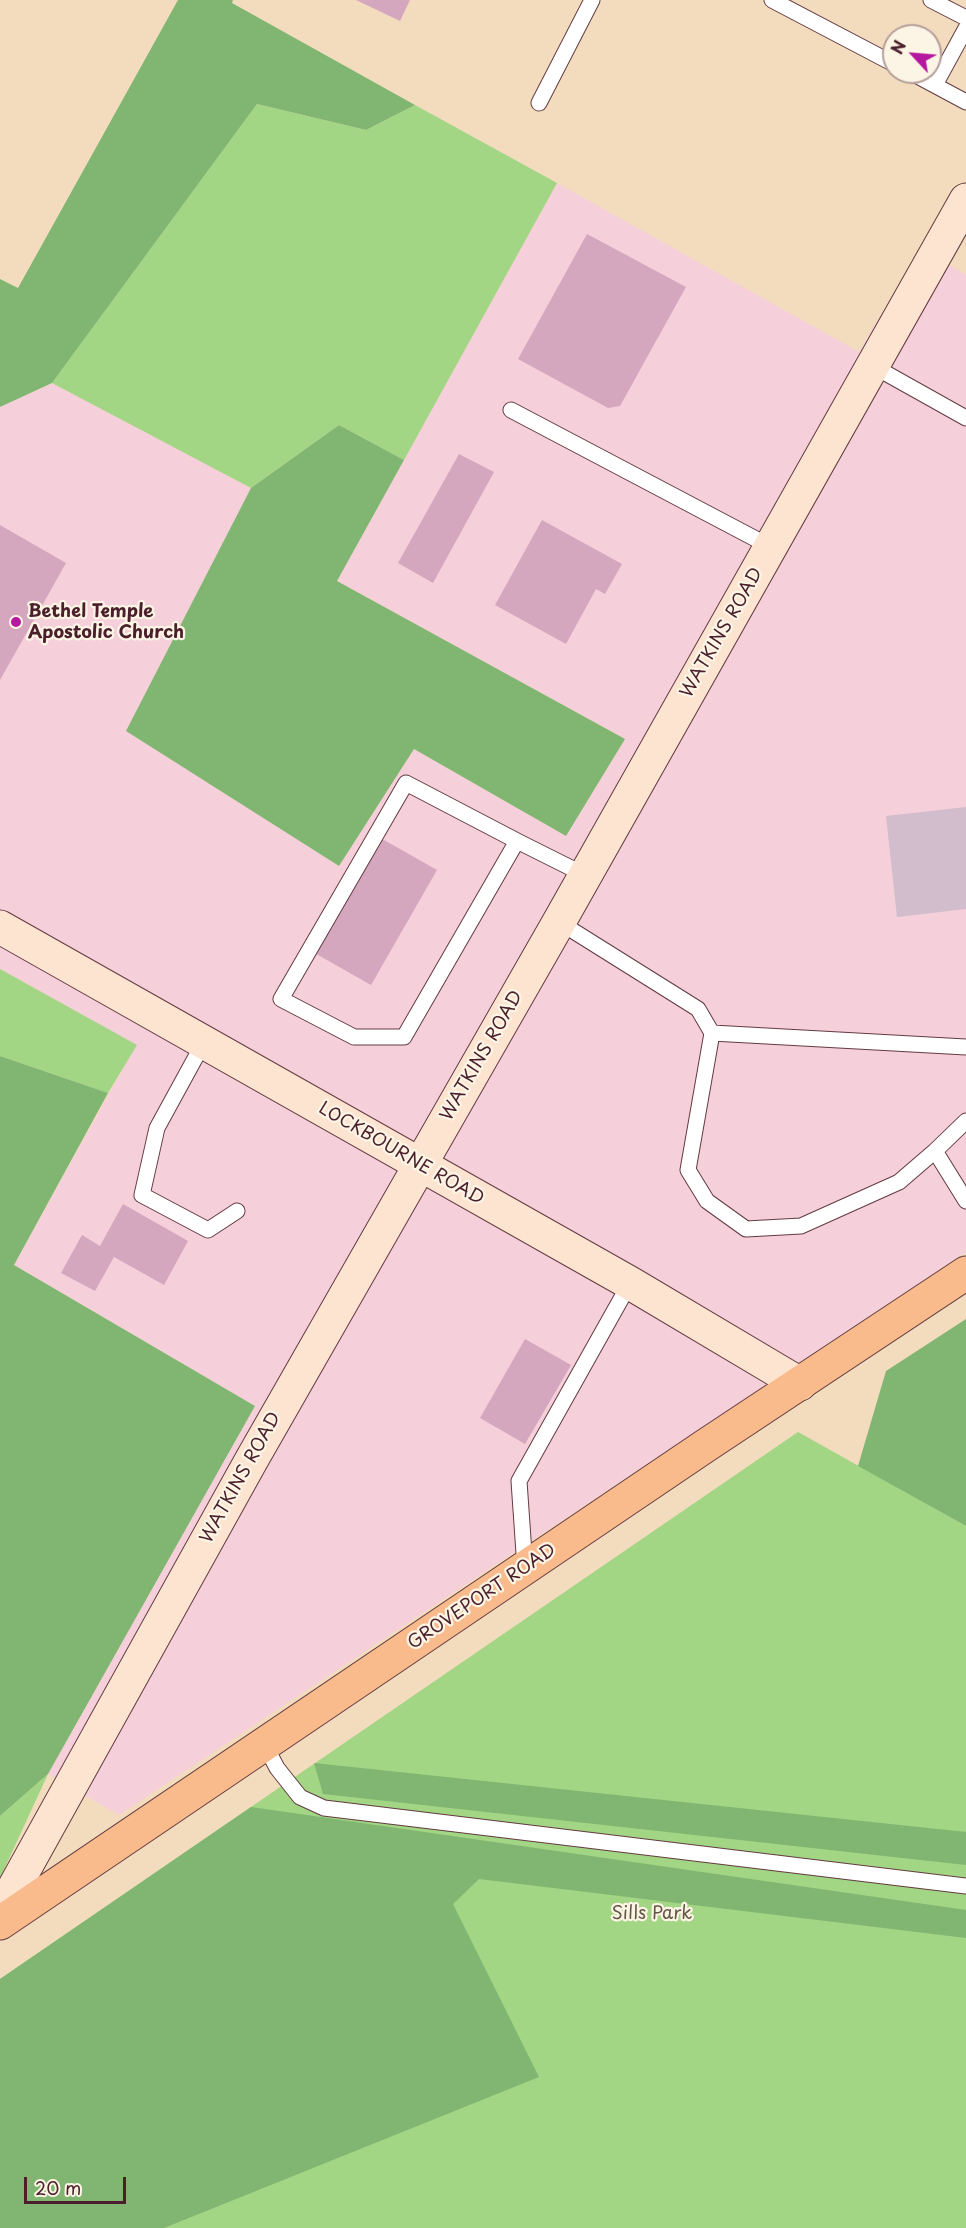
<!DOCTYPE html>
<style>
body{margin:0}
#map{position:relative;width:966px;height:2228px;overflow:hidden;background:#f3dcbe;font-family:"Playpen Sans",sans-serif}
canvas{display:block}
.north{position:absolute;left:882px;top:24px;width:60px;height:60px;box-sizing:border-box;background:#fcf5e5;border:2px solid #b59f9b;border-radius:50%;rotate:296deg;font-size:16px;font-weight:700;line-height:24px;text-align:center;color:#4a1f2b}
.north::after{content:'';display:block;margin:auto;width:21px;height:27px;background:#b5179e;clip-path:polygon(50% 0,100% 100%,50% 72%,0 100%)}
.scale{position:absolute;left:24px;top:2177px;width:102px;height:27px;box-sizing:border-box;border:3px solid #4a1f2b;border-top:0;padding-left:8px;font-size:18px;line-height:21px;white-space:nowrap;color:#4a1f2b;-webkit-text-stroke:4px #fcf5e5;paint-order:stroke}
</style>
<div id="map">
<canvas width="966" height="2228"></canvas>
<div class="north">N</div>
<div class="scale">20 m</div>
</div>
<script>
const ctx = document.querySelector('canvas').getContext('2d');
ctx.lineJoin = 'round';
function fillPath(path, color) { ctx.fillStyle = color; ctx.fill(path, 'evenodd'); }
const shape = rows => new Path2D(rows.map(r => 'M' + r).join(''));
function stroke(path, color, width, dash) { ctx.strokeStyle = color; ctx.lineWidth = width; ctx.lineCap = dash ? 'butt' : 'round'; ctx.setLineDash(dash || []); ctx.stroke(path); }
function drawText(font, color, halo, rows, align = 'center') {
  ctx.font = font + ' "Playpen Sans",sans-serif'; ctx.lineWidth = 4.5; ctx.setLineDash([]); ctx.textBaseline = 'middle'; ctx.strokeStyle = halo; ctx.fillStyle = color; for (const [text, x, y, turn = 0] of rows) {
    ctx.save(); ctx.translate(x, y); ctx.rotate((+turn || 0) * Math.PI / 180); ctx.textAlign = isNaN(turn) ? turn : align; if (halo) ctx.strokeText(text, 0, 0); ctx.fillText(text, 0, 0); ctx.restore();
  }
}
const built = shape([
 [557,183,859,352,920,248,966,275,966,1252,119,1815,48,1774,255,1406,14,1265,136,1045,0,969,0,407,52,383,251,488,127,731,339,866,414,749,566,836,625,739,337,581]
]);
const industrial = shape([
 [966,807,966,909,897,917,886,816]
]);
const green = shape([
 [257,104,366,130,415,105,557,183,404,460,339,425,251,488,52,383],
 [0,969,137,1045,108,1093,0,1056],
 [798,1432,966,1526,966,2228,164,2228,0,2130,0,1979],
 [48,1774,1,1876,0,1877,0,1816]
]);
const forest = shape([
 [178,0,233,0,232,3,415,105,366,130,257,104,52,383,0,407,0,279,18,288],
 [339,425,404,460,337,581,625,739,566,836,414,749,339,866,126,731,251,488],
 [0,1056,108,1093,14,1265,255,1406,48,1774,0,1816],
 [966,1319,966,1526,858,1466,886,1371],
 [314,1763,966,1832,966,1865,323,1794],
 [251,1807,966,1910,966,1938,479,1879,453,1904,539,2077,164,2228,0,2228,0,1979]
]);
const building = shape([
 [356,0,410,0,400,21],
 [587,234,686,287,620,406,608,408,518,359],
 [459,454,494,472,433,583,398,563],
 [542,520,622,564,605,594,596,589,566,644,495,605],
 [0,525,66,563,0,680],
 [377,836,437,870,371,985,311,951],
 [123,1204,188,1241,164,1285,114,1257,95,1291,61,1273,82,1235,100,1246],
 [525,1339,571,1365,525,1444,480,1418]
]);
const lane = shape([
 [772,0,894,64],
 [931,0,966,18],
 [910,72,966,102],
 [935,85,966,28],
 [539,103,592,0],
 [873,366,966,418],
 [511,410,771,547],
 [517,841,406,783,281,999,354,1037,404,1037,517,841,585,875],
 [559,922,698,1009,712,1033,688,1170,707,1201,746,1229,801,1226,899,1182,935,1151],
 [712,1033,966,1047],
 [204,1042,157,1128,142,1195,208,1230,237,1211],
 [966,1121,935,1151,966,1201],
 [525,1568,519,1481,630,1283],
 [265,1745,277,1768,300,1797,324,1808,966,1886]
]);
const secondary = shape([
 [0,927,630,1283,800,1384],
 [0,1913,252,1459,559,922,966,200]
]);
const primary = shape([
 [0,1923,705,1446,966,1273]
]);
const markers = [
 [16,622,6,"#b5179e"]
];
const poiNames = [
 ["Bethel Temple",28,612],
 ["Apostolic Church",28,633]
];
const streetNames = [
 ["WATKINS ROAD",722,633,-60],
 ["WATKINS ROAD",482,1056,-60],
 ["LOCKBOURNE ROAD",401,1154,30],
 ["WATKINS ROAD",241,1478,-61],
 ["GROVEPORT ROAD",482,1597,-34]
];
const parkNames = [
 ["Sills Park",652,1914]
];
fillPath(built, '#f5cfda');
fillPath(industrial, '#d1bdcb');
fillPath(green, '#a2d584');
fillPath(forest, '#81b672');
fillPath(building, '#d5a7be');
stroke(lane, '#633b41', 17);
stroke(secondary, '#633b41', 35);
stroke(primary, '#633b41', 35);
stroke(lane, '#fff', 15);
stroke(secondary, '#fde4d1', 33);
stroke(primary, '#fabb8c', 33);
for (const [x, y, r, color] of markers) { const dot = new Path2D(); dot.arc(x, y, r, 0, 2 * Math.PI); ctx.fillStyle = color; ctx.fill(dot); stroke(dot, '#fcf5e5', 2); }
drawText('bold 18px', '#4a1f2b', '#fcf5e5', poiNames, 'left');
drawText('18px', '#4a1f2b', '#fcf5e5', streetNames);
drawText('18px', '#645646', '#fcf5e5', parkNames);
</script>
